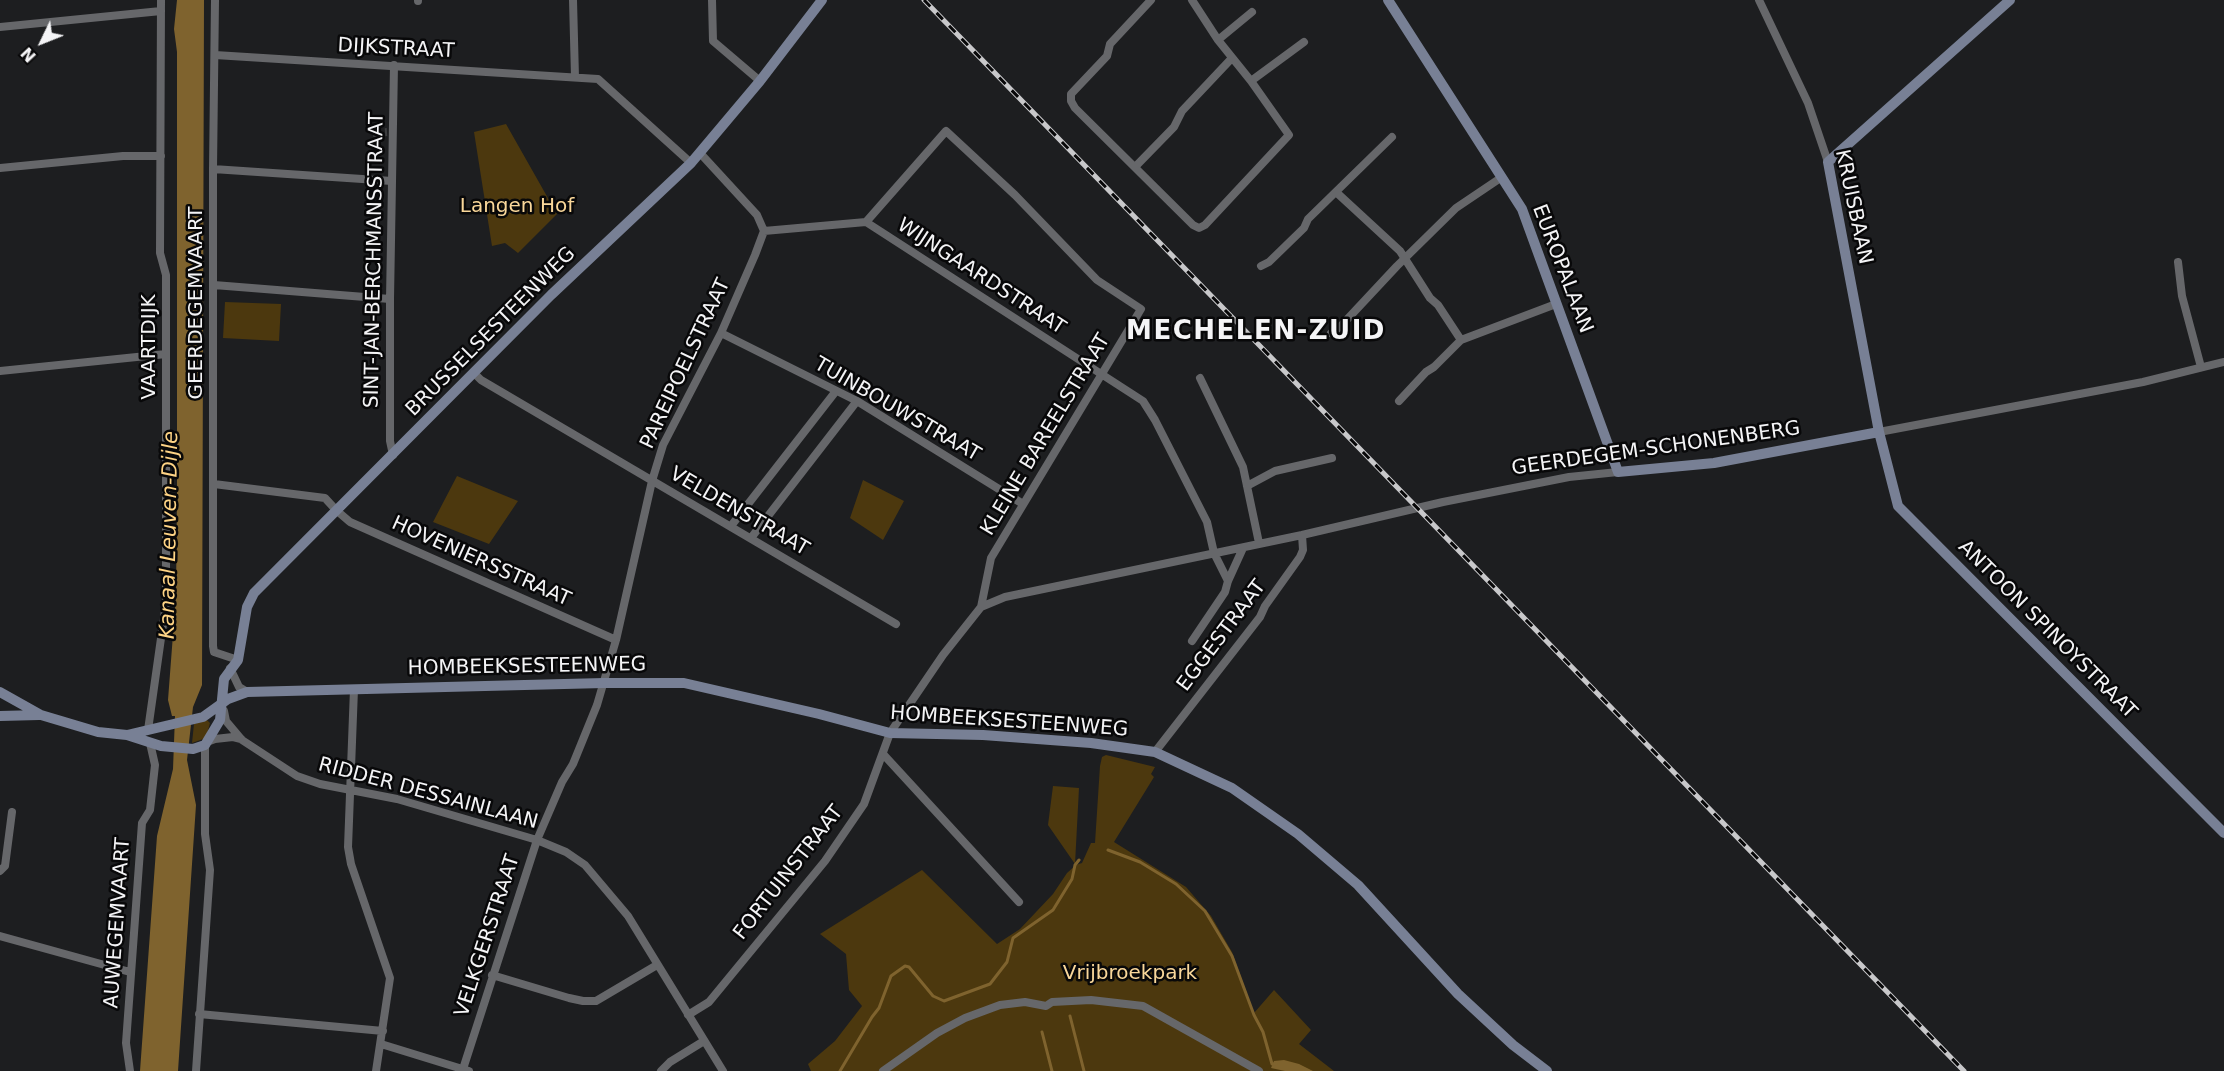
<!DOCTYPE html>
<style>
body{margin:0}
#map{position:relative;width:2224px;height:1071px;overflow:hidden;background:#1d1e20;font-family:"DejaVu Sans",sans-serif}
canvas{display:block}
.north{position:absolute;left:12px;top:12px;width:60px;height:60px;-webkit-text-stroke:4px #080809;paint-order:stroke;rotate:227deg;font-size:16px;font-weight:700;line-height:24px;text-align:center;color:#f4f4f6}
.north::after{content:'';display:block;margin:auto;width:21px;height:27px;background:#f4f4f6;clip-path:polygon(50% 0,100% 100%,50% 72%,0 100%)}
</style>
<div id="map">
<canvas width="2224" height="1071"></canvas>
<div class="north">N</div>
</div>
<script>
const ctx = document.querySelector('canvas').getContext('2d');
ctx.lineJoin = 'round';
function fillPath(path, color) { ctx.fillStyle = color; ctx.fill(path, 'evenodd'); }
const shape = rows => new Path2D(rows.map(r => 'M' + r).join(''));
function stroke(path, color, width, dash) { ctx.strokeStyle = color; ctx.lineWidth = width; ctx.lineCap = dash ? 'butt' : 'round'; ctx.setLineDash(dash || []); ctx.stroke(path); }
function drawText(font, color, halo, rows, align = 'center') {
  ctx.font = font + ' "DejaVu Sans",sans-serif'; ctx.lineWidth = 5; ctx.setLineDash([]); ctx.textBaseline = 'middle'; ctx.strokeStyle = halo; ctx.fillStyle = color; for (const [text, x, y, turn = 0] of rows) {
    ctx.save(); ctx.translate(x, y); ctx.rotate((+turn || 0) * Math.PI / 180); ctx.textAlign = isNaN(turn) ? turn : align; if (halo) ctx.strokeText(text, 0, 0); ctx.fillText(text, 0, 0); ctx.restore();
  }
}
const green = shape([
 [506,124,557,214,518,253,505,243,492,246,474,132],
 [225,302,281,304,279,341,223,338],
 [457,476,518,501,489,544,433,522],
 [863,480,904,501,883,540,850,518],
 [207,720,210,723,206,738,192,743,194,724],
 [1106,755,1155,767,1151,774,1154,777,1114,842,1186,887,1211,916,1232,952,1254,1013,1274,990,1311,1030,1299,1044,1334,1071,811,1071,808,1064,835,1041,862,1006,849,990,846,954,820,934,922,870,997,944,1020,929,1053,894,1067,873,1076,865,1082,863,1091,843,1095,843,1100,766,1102,757],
 [1053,786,1079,788,1075,864,1048,825]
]);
const water = shape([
 [177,0,204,0,202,685,193,707,187,760,196,805,178,1071,140,1071,157,836,173,769,175,716,172,716,168,700,176,595,177,491,177,52,174,29],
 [1284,1060,1299,1064,1313,1071,1285,1071,1271,1068,1274,1061]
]);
const stream = shape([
 [1108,850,1140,862,1176,884,1205,911,1232,956,1254,1015,1263,1032,1272,1064,1276,1064],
 [1070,1016,1084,1071],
 [1042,1032,1052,1071],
 [840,1071,872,1017,879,1008,891,976,905,966,909,967,933,996,944,1001,990,984,1007,962,1013,938,1053,910,1072,879,1075,865,1079,860]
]);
const streetTunnel = shape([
 [373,133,387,132]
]);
const street = shape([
 [215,0,213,169,213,646,214,652,238,660],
 [418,0,418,1],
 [573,0,575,77],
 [712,0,713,41,760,81],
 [1151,0,1110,44,1107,56,1071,94,1071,101,1075,108,1193,225,1199,228,1205,225,1289,135,1251,81,1218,40,1192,0],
 [1759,0,1808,103,1828,162],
 [0,27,161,11],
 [1218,40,1252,12],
 [215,55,598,79,691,163],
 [1251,81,1304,42],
 [1135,167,1174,127,1182,111,1232,58],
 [0,168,123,156,161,156],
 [213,169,392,181],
 [1336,192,1400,251,1430,298,1438,305,1461,340],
 [866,222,946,131,1015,195,1097,280,1141,309,991,558,981,607],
 [764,231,866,222,1143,401,1155,420,1207,522,1214,553,1228,581],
 [2178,262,2182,296,2201,367],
 [1261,266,1269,262,1304,228,1308,219,1392,137],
 [214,285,390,299],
 [721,333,857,401,1023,504],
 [1331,333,1340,327,1397,266,1456,208,1502,177],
 [0,371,166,354],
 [474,373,481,380,896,624],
 [1200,378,1243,467,1259,543],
 [1399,401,1426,372,1434,367,1461,340,1556,304],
 [1879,432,2143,382,2224,362],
 [393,455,390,441,390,299,394,65],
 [214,484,325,498,336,510,350,522,616,640],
 [1247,486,1275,471,1332,458],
 [731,526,836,391],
 [751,538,857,401],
 [1192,641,1225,592,1228,581,1243,548],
 [230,668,239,687,247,692],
 [354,689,348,847,351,864,390,978,376,1071],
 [224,711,226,721,242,740,297,776,320,784,397,799,537,840,566,852,585,865,628,916,723,1071],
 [148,730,166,603,166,275,160,253,161,0],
 [207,742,215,739,233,737,241,739],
 [1155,752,1260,617,1265,606,1300,557,1303,550,1302,535],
 [883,754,1019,902],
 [0,871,5,866,12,812],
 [0,936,130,972],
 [492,975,569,998,583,1001,596,1001,657,965],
 [199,1014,383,1031],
 [688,1015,709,1002,825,861,864,804,890,733,943,655,981,607,1005,597,1302,535,1443,502,1569,477,1618,472],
 [381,1044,469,1071],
 [463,1069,537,840,562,782,573,764,597,705,616,640,652,481,663,445,721,333,755,255,764,231,757,215,700,153],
 [130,1071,126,1043,142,823,150,810,155,765,150,743],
 [196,1071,210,870,205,834,205,745],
 [661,1071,670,1062,704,1041],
 [883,1071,937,1033,965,1018,1000,1005,1025,1002,1046,1006,1052,1002,1091,1000,1143,1006,1259,1071]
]);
const secondary = shape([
 [1388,0,1522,209,1618,472,1714,463,1879,432],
 [2010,0,1828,162,1879,432,1898,506,2224,833],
 [0,692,41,715,98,732,127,735,203,717,228,699,247,692,604,683,684,683,819,714,890,733,983,735,1091,743,1155,752,1232,788,1298,834,1358,885,1458,994,1513,1045,1547,1071],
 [0,716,39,715],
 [127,735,161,746,193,749,205,745,220,720,224,679,238,660,247,607,254,593,551,295,691,163,760,81,822,0]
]);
const rail = shape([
 [924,0,1964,1071]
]);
const streetNames = [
 ["DIJKSTRAAT",396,49,3],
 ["KRUISBAAN",1853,207,78],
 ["SINT-JAN-BERCHMANSSTRAAT",375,260,-89],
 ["EUROPALAAN",1562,269,69],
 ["WIJNGAARDSTRAAT",981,277,33],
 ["GEERDEGEMVAART",197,303,-90],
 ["BRUSSELSESTEENWEG",491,332,-45],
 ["VAARTDIJK",150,347,-90],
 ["PAREIPOELSTRAAT",686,364,-65],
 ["TUINBOUWSTRAAT",897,410,30],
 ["KLEINE BAREELSTRAAT",1046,435,-59],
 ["GEERDEGEM-SCHONENBERG",1656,449,-8],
 ["VELDENSTRAAT",739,512,30],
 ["HOVENIERSSTRAAT",481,562,24],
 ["ANTOON SPINOYSTRAAT",2047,630,45],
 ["EGGESTRAAT",1222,636,-53],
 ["HOMBEEKSESTEENWEG",527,667,-1],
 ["HOMBEEKSESTEENWEG",1009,722,4],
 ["RIDDER DESSAINLAAN",428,794,15],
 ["FORTUINSTRAAT",789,873,-52],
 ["AUWEGEMVAART",118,923,-86],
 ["VELKGERSTRAAT",488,936,-72]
];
const parkNames = [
 ["Langen Hof",517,207],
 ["Vrijbroekpark",1130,974]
];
const waterNames = [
 ["Kanaal Leuven-Dijle",170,535,-89]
];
const districtNames = [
 ["MECHELEN-ZUID",1256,332]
];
fillPath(green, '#4c380e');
fillPath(water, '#7f632e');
stroke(stream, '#7f632e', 3);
stroke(streetTunnel, '#3d3e40', 8, [8, 4]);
stroke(street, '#66676a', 8);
stroke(secondary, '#788095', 10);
stroke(rail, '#c8c8ca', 5);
stroke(rail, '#080809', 3, [9]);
drawText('20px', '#f4f4f6', '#080809', streetNames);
drawText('20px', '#f9d79a', '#080809', parkNames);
drawText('italic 21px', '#ffd485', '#080809', waterNames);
ctx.letterSpacing = '1.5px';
drawText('bold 26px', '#f4f4f6', '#080809', districtNames);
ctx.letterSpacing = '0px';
</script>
